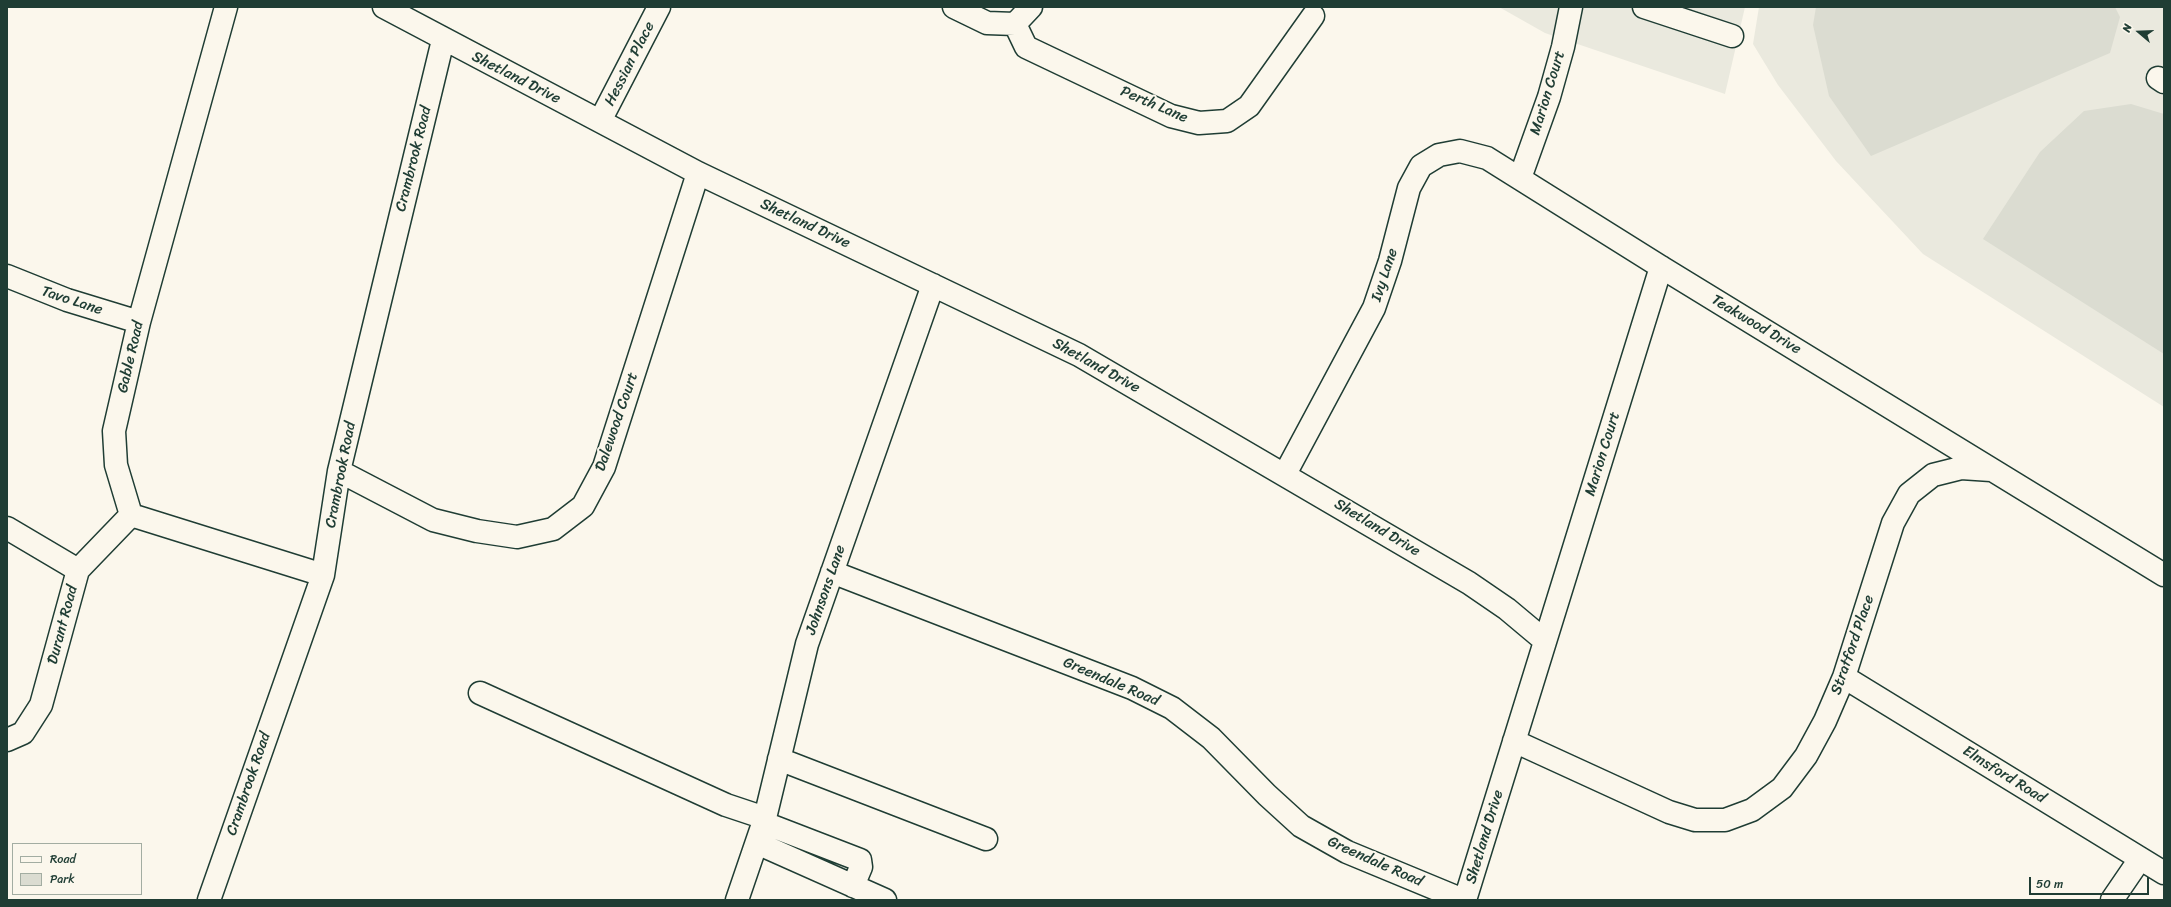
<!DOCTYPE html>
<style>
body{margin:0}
#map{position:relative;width:2171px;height:907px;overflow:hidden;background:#fbf7ec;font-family:Sriracha,sans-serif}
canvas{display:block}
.frame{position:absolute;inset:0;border:8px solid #1f3d34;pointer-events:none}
.legend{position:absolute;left:12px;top:843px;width:130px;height:52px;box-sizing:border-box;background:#fbf7ec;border:1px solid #a3ada2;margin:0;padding:5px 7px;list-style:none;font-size:12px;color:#1f3d34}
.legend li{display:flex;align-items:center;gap:8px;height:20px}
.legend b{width:20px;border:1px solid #a3ada2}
.north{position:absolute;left:2119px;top:12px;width:40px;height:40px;-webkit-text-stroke:3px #fbf7ec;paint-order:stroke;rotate:289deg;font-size:11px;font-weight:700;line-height:16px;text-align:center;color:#1f3d34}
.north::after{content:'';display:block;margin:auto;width:14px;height:18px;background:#1f3d34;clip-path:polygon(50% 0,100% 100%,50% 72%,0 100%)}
.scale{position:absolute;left:2029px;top:877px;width:120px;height:18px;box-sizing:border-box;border:2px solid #1f3d34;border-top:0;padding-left:5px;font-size:12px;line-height:14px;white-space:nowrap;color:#1f3d34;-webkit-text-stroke:3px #fbf7ec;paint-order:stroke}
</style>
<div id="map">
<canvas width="2171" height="907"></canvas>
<div class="frame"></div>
<ul class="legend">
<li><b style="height:5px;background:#fbf7ec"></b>Road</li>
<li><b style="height:11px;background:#dbdcd1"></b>Park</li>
</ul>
<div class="north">N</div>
<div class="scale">50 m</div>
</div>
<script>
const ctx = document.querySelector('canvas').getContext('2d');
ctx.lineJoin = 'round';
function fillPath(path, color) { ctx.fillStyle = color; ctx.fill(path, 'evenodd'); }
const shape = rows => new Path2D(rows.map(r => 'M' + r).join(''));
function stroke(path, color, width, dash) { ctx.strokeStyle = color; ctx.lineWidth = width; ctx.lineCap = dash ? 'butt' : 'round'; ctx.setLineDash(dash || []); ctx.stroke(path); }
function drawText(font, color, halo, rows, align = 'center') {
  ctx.font = font + ' Sriracha,sans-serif'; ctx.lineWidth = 4; ctx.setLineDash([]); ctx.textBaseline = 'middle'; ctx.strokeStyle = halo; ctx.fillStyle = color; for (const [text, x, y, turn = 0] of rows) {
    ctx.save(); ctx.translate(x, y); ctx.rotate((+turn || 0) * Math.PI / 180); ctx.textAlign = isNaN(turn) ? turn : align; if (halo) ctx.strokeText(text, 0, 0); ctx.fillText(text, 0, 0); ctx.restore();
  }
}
const built = shape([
 [1499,7,1745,7,1725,94,1545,33],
 [1759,7,2164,7,2164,407,1923,254,1836,161,1778,85,1753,44]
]);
const green = shape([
 [1816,7,2115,7,2120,17,2110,53,1871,156,1829,96,1813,25],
 [2131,104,2164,114,2164,354,1983,239,2040,152,2084,111]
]);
const minor = shape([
 [384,7,698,173,1079,355,1469,583,1507,609,1544,640],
 [954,7,987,23,1015,24],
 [1644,7,1732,36],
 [1015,24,1026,47,1171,116,1199,123,1227,121,1249,106,1313,16],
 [1015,24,1031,7],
 [2158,78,2164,82],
 [600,121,659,7],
 [1520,178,1549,97,1563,47,1571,7],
 [7,276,67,300,139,322],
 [339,471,433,520,477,531,517,537,553,529,583,506,604,467,698,173],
 [1285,474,1374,308,1390,261,1409,188,1421,166,1439,155,1460,151,1487,158,1661,267,2164,575],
 [131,515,116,465,114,431,139,322,226,7],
 [131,515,323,575],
 [7,528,78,570],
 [832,572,1132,688,1172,708,1211,738,1267,795,1301,826,1347,852,1463,900],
 [1844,677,2164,873],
 [480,693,726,805,765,818],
 [7,740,23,733,41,705,78,570,131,515],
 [1514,741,1669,812,1695,820,1725,820,1752,810,1782,788,1806,756,1825,721,1844,677,1893,523,1909,494,1933,475,1961,468,1991,470],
 [779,759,986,839],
 [764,823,860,860,861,867,853,886],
 [757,843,885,900],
 [209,900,323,575,339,471,443,40],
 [737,900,765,818,807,644,933,285],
 [1465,900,1661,267],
 [2112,900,2140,859]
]);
const streetNames = [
 ["Hessian Place",630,64,-63],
 ["Shetland Drive",516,78,27],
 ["Marion Court",1548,93,-73],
 ["Perth Lane",1154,105,23],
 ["Crambrook Road",414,159,-76],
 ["Shetland Drive",805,224,25],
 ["Ivy Lane",1385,275,-72],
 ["Tavo Lane",72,301,18],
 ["Teakwood Drive",1756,325,31],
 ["Gable Road",131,357,-77],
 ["Shetland Drive",1096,366,29],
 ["Dalewood Court",617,422,-71],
 ["Marion Court",1603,454,-73],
 ["Crambrook Road",341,475,-79],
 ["Shetland Drive",1377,528,31],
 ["Johnsons Lane",826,590,-71],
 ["Durant Road",63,625,-75],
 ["Stratford Place",1853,645,-71],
 ["Greendale Road",1111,682,23],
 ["Elmsford Road",2004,775,32],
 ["Crambrook Road",249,784,-71],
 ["Shetland Drive",1485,837,-73],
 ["Greendale Road",1375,862,24]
];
fillPath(built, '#eae9de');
fillPath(green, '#dbdcd1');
stroke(minor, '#1f3d34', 25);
stroke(minor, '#fbf7ec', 22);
drawText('15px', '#1f3d34', '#fbf7ec', streetNames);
</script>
